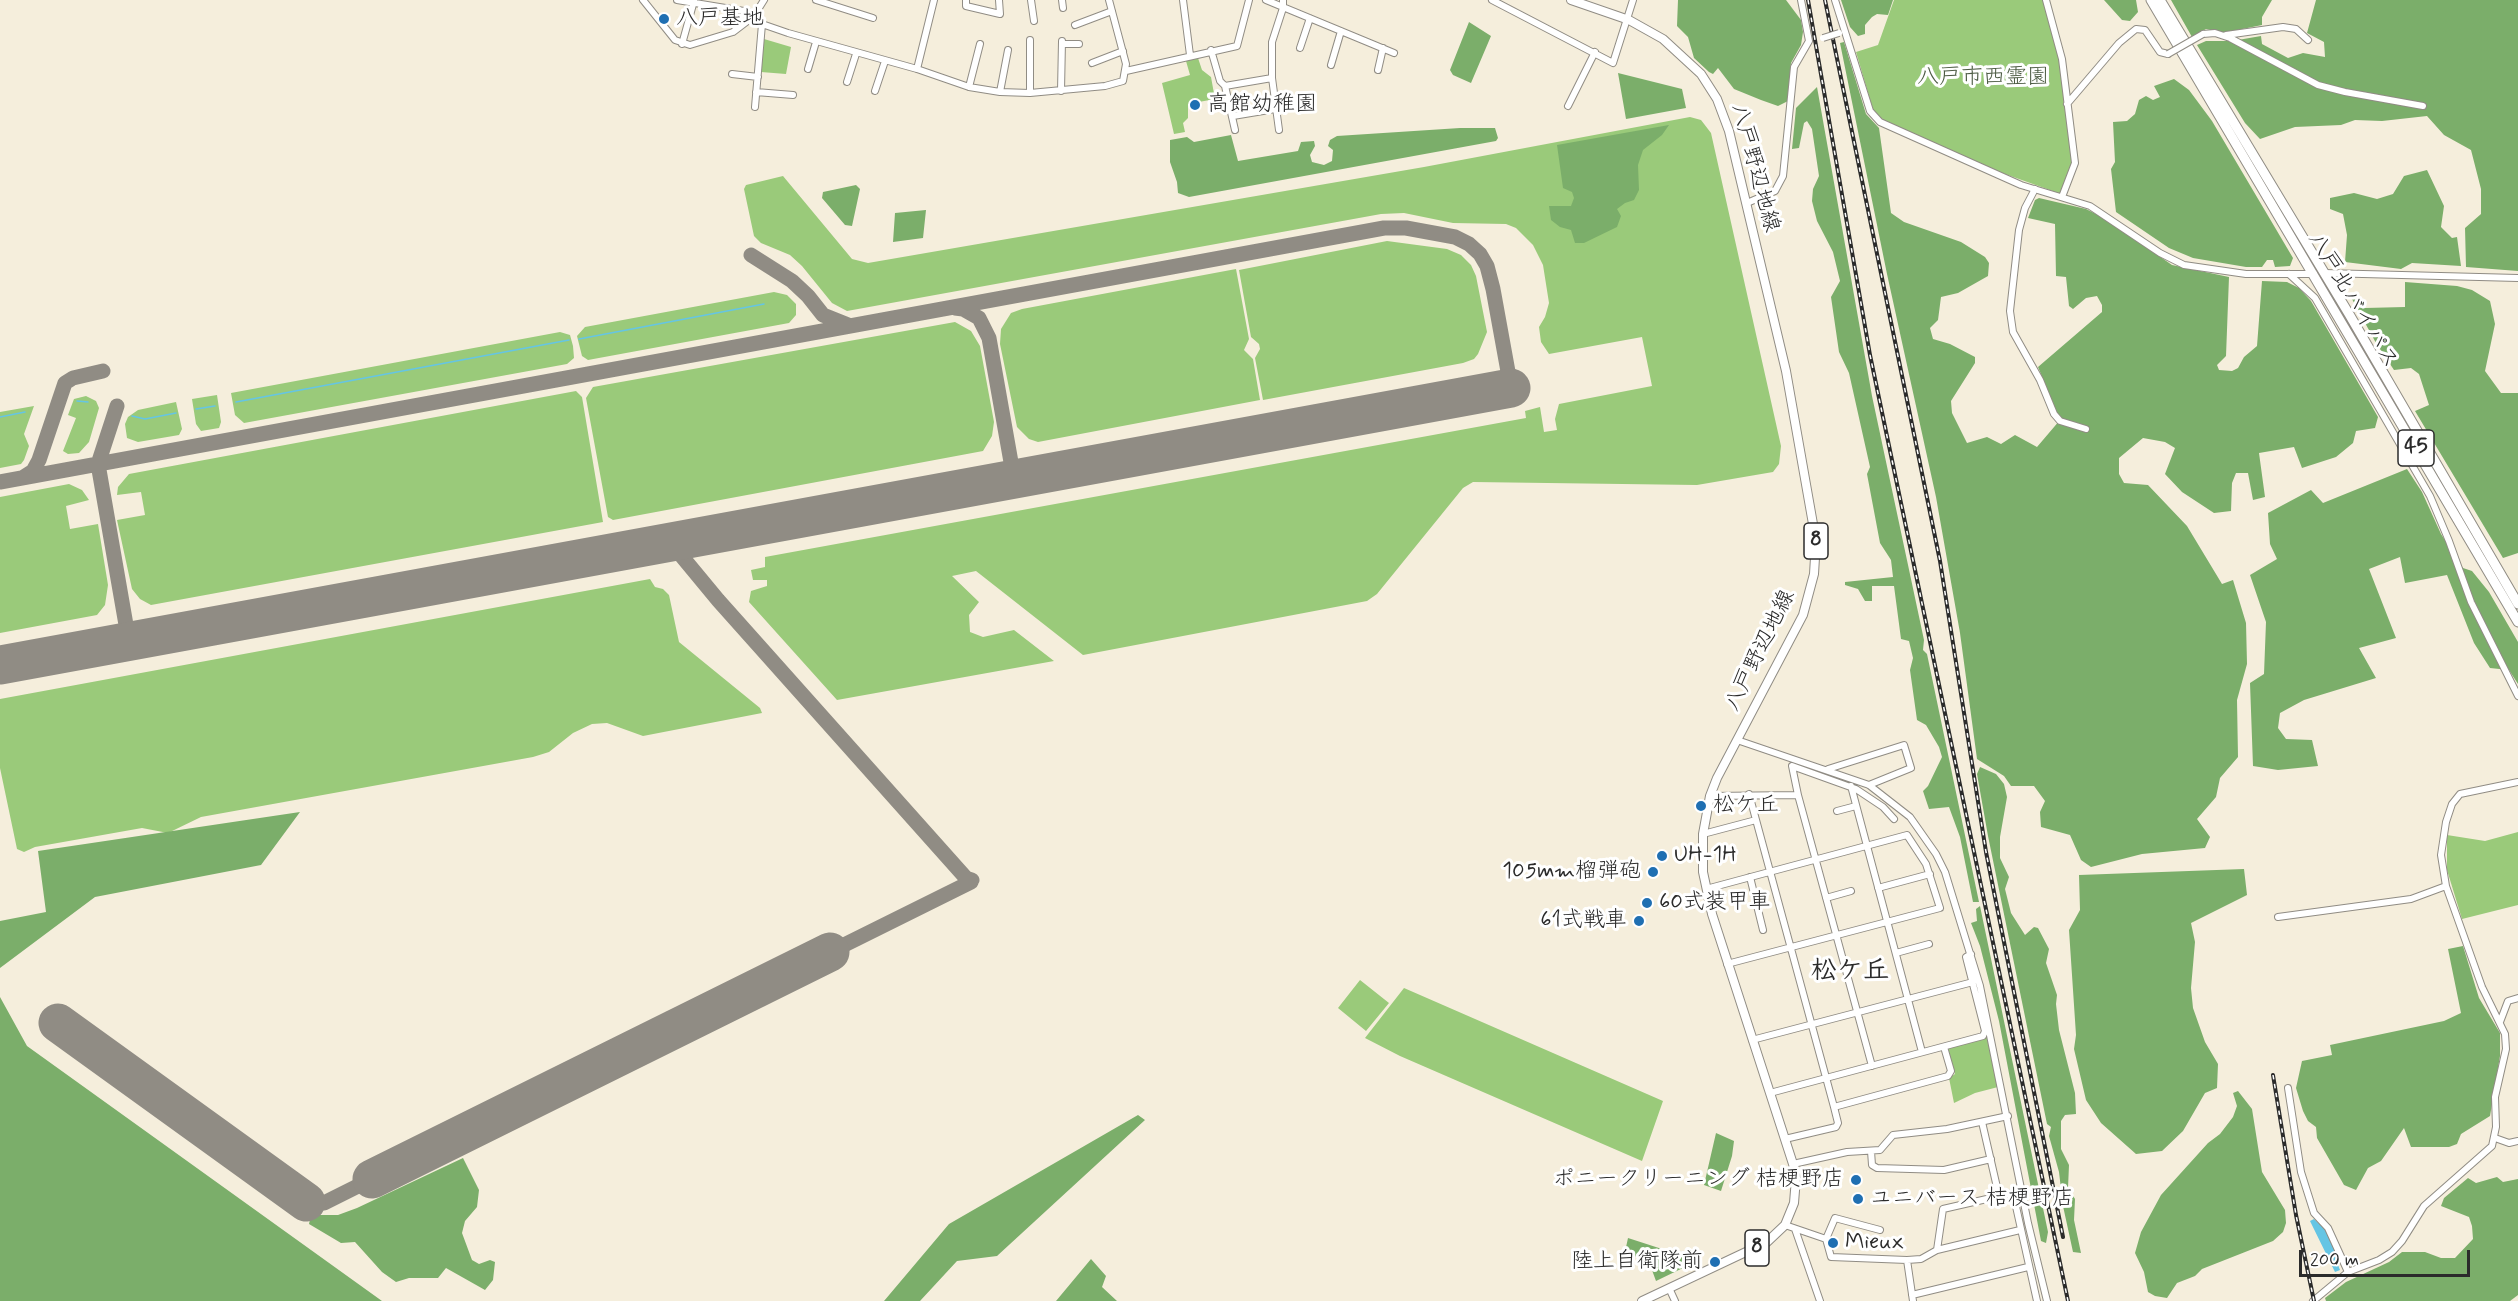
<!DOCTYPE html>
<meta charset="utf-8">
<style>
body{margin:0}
#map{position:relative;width:2518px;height:1301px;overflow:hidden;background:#f5eedc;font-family:Mynerve,sans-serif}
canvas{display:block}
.scale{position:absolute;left:2299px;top:1250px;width:171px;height:27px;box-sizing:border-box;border:3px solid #2b2b2b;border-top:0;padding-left:8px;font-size:18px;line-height:21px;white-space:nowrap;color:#2b2b2b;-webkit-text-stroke:4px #fff;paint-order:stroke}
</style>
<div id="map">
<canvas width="2518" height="1301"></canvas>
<div class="scale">200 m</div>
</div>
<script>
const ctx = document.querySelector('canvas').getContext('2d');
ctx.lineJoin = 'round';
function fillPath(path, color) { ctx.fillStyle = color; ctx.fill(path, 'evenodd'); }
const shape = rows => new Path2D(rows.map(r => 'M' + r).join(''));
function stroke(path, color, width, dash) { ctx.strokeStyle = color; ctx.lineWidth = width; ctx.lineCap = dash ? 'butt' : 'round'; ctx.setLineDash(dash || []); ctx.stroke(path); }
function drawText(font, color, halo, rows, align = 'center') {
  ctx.font = font + ' Mynerve,"Klee One",sans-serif'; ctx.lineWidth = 6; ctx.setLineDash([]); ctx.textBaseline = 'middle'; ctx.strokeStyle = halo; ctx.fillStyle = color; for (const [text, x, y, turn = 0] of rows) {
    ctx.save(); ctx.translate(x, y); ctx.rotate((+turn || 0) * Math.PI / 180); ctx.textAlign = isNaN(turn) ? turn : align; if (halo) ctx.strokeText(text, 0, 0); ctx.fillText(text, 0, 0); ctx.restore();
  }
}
const green = shape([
 [1894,0,2044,0,2060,61,2073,165,2061,194,1991,169,1884,120,1874,113,1856,52,1878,45],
 [764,39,791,47,786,74,761,72],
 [1198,58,1202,70,1211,77,1215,99,1188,104,1188,118,1183,123,1185,132,1174,134,1162,83,1190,75,1186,61],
 [1690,117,1701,120,1711,133,1781,446,1779,464,1773,472,1697,485,1473,482,1463,488,1377,594,1367,601,1083,655,976,571,952,576,979,602,969,615,970,632,983,637,1014,630,1054,661,837,700,749,602,751,591,767,586,767,580,753,580,751,570,765,567,765,557,1526,418,1525,411,1540,407,1544,432,1557,430,1555,419,1559,404,1652,386,1642,337,1549,354,1541,342,1539,327,1545,317,1549,303,1543,265,1533,245,1516,228,1506,224,1453,223,1404,213,1381,214,847,311,832,303,802,266,790,255,761,243,754,236,744,189,746,185,783,176,852,259,868,263,1424,167],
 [1387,241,1447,249,1461,255,1471,265,1476,276,1487,332,1478,354,1474,359,1463,363,1263,400,1255,358,1260,349,1259,344,1251,337,1239,270],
 [1236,269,1249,339,1244,350,1253,359,1260,400,1038,442,1029,439,1017,427,1000,344,1001,329,1011,313,1022,309],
 [774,292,787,295,796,304,796,315,789,323,588,360,582,356,577,336,585,327],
 [955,322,971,331,980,346,994,422,992,436,983,451,613,520,608,517,586,398,593,387],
 [560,332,570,335,573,346,574,358,567,364,244,423,235,415,231,393],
 [576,391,582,397,603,522,151,605,140,599,132,589,117,520,145,515,141,492,117,495,118,487,129,474],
 [217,395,221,422,219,428,201,431,196,424,192,399],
 [86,396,96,401,99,408,89,442,79,453,68,454,63,451,76,418,68,415,74,399],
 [176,402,182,429,179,435,138,442,127,438,125,424,128,417,138,410],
 [34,406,24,434,29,446,24,460,21,464,0,468,0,412],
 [69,484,82,490,89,500,66,506,70,529,98,524,108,585,105,605,97,615,0,633,0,497],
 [650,579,655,587,663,589,669,595,679,642,760,708,762,713,643,736,607,723,592,724,573,733,549,752,533,757,201,817,168,833,142,828,35,847,24,852,17,849,0,768,0,699],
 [2518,832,2518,905,2462,919,2447,870,2447,835,2485,841],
 [1360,980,1389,1003,1366,1031,1338,1008],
 [1404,988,1663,1101,1642,1161,1400,1056,1365,1038],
 [1987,1036,1998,1087,1975,1093,1954,1103,1949,1078,1955,1074,1947,1049]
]);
const forest = shape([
 [1678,0,1786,0,1801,20,1803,32,1801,45,1791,63,1788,101,1778,106,1761,100,1734,89,1718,68,1713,74,1709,72,1694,58,1688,37,1677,26],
 [1841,0,1893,0,1888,15,1877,14,1872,17,1865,25,1865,34,1858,36,1850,27],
 [2104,0,2136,0,2138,12,2130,21,2122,20],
 [2171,0,2272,0,2262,17,2262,25,2223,33,2206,29,2192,37],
 [2316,0,2518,0,2518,271,2466,267,2465,228,2481,214,2481,189,2471,150,2444,135,2427,116,2382,121,2355,120,2341,125,2295,127,2260,139,2245,123,2197,45,2206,41,2232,41,2261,36,2262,44,2288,58,2303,53,2325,57,2324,42,2307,33],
 [1469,22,1491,36,1471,83,1453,75,1450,70],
 [1844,42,1866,114,1879,128,1891,213,1904,222,1961,242,1985,257,1989,263,1988,276,1958,293,1941,297,1938,320,1930,328,1933,339,1950,344,1975,357,1975,363,1951,401,1952,413,1967,443,1987,437,2001,444,2015,435,2037,447,2060,420,2038,367,2102,312,2102,305,2097,296,2086,298,2073,309,2069,306,2066,277,2056,276,2055,224,2028,218,2035,200,2039,198,2086,209,2104,218,2172,265,2229,277,2226,356,2217,365,2219,370,2232,371,2238,368,2244,357,2257,346,2262,281,2287,282,2299,288,2311,301,2378,417,2375,428,2356,431,2353,443,2336,457,2302,468,2294,447,2259,453,2265,497,2253,500,2248,473,2236,473,2232,483,2231,511,2214,513,2182,492,2165,474,2175,448,2165,442,2143,438,2119,458,2119,474,2124,483,2148,485,2187,526,2222,584,2233,580,2246,623,2247,664,2237,700,2238,757,2220,778,2216,797,2197,819,2210,837,2205,848,2142,854,2091,867,2081,860,2070,835,2041,827,2040,812,2045,801,2034,786,2011,786,2004,776,1977,759,1960,633,1936,497,1887,274,1840,43],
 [1618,73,1682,89,1686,108,1626,119],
 [2174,79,2189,90,2212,121,2293,258,2290,266,2275,267,2273,260,2267,260,2262,267,2246,267,2193,258,2169,248,2116,212,2111,169,2115,162,2113,122,2127,121,2135,114,2139,100,2146,96,2153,100,2160,97,2154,86],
 [1817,87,1872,396,1924,640,1923,650,1927,654,1979,902,1973,902,1960,837,1949,807,1929,809,1923,791,1928,786,1942,757,1939,747,1926,725,1917,720,1910,670,1913,658,1909,641,1901,639,1894,586,1872,586,1872,601,1865,601,1858,589,1845,585,1845,582,1893,577,1891,560,1880,543,1867,474,1870,467,1849,373,1839,352,1831,297,1840,281,1833,252,1817,221,1812,201,1813,189,1819,176,1812,129,1807,121,1804,123,1799,148,1792,149,1796,108],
 [1669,125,1662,135,1643,150,1638,165,1639,190,1634,200,1625,203,1617,209,1621,216,1617,227,1584,243,1575,243,1571,230,1560,227,1551,220,1549,206,1571,206,1574,198,1572,192,1563,188,1557,145],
 [1460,128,1495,128,1498,138,1496,141,1189,197,1178,193,1177,182,1170,162,1170,140,1187,137,1194,142,1231,135,1238,161,1298,151,1301,142,1314,141,1315,146,1310,155,1312,162,1324,165,1332,161,1333,150,1328,146,1330,140,1337,136],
 [2427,170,2444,206,2441,227,2452,238,2457,237,2461,266,2412,263,2401,269,2345,262,2347,235,2343,214,2330,209,2330,198,2354,193,2377,199,2393,194,2404,176],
 [856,185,860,189,852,226,845,225,822,198,823,192],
 [926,210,923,238,893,242,895,213],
 [2405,282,2457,286,2472,290,2490,301,2495,324,2485,371,2501,393,2518,393,2518,553,2503,558,2415,411,2429,405,2419,374,2411,368,2394,370,2376,343,2352,299,2361,300,2365,308,2405,307],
 [2407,469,2422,492,2441,534,2463,568,2472,571,2489,592,2518,642,2518,684,2509,670,2490,668,2474,643,2447,575,2405,583,2400,557,2369,569,2396,638,2359,648,2376,678,2304,700,2280,713,2278,728,2286,739,2312,740,2318,766,2278,770,2253,766,2250,683,2264,674,2266,622,2250,575,2277,559,2270,544,2268,513,2311,490,2323,503],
 [1980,767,1996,774,2004,784,2007,797,2000,837,2000,858,2009,877,2005,889,2011,913,2025,935,2034,927,2038,928,2049,949,2046,963,2057,995,2056,1004,2059,1030,2075,1093,2076,1114,2065,1115,2061,1121,2061,1149,2069,1165,2068,1188,2075,1199,2074,1220,2081,1253,2073,1252,2063,1206,2059,1172,2049,1136,2051,1127,2047,1124,1988,836,1977,774],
 [300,812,261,865,95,897,0,968,0,921,46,912,38,851],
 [2244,869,2247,895,2191,923,2195,942,2191,988,2193,1008,2205,1042,2218,1064,2217,1088,2205,1093,2183,1131,2162,1151,2136,1154,2101,1123,2086,1100,2074,1049,2076,1035,2069,930,2080,910,2079,875],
 [1980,906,2048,1232,2046,1243,2041,1241,1999,1021,1980,946,1971,923,1977,921,1976,909],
 [2463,946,2479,998,2500,1033,2500,1056,2490,1116,2461,1134,2457,1144,2449,1147,2411,1147,2404,1128,2381,1161,2368,1168,2356,1190,2344,1185,2317,1138,2316,1127,2308,1121,2303,1111,2296,1088,2302,1061,2332,1055,2330,1045,2444,1021,2461,1013,2448,949],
 [0,997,27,1046,382,1301,0,1301],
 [2238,1091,2252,1109,2262,1172,2285,1210,2286,1223,2283,1232,2273,1241,2202,1269,2195,1276,2177,1283,2167,1298,2155,1296,2148,1292,2144,1272,2135,1253,2141,1232,2161,1195,2208,1143,2220,1134,2233,1117,2237,1106,2233,1093],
 [1138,1115,1145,1120,997,1256,957,1261,920,1301,884,1301,949,1224],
 [1716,1133,1734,1141,1732,1156,1721,1191,1704,1185],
 [463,1158,479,1190,477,1207,465,1221,462,1233,472,1260,479,1264,490,1260,495,1262,493,1280,485,1290,446,1268,438,1278,409,1278,396,1282,382,1272,355,1242,341,1243,309,1224,311,1215,338,1215,357,1208],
 [2497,1177,2503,1182,2518,1179,2518,1295,2510,1301,2326,1301,2325,1298,2346,1282,2389,1262,2402,1252,2425,1252,2441,1258,2455,1258,2473,1239,2472,1226,2469,1217,2441,1206,2444,1198,2468,1178,2476,1183],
 [1628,1238,1662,1249,1683,1252,1691,1250,1693,1257,1687,1266,1656,1281,1649,1262,1625,1252],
 [1091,1259,1106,1276,1102,1287,1117,1301,1056,1301]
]);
const water = shape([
 [2314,1219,2325,1229,2339,1259,2336,1260,2340,1270,2335,1272,2310,1221]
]);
const stream = shape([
 [579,339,764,304],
 [77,401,88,402],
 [236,402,569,340],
 [196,409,215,406],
 [132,416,145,419,176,413],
 [0,417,25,412]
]);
const taxiway = shape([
 [751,255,792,281,808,296,823,315,848,325],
 [955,308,963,309,979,318,989,338,1014,479],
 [117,406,98,464,129,642],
 [22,478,33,471,39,460,65,383,73,378,103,371],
 [0,482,1384,228,1406,228,1455,237,1469,244,1480,254,1487,266,1493,289,1511,388],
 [670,542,718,600,966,878,972,880],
 [830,952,971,882],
 [306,1202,324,1203,372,1179]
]);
const runway = shape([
 [0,665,1511,388],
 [58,1023,306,1202],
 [372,1179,830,952]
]);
const minor = shape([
 [643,0,675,40,690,45,733,32,754,16,764,0],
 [677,0,756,13],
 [816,0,873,18],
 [966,0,966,6,1000,14,999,0],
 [1031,0,1034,21],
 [1062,0,1063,8],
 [1183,0,1190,55],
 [1266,0,1394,53],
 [1492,0,1613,63,1633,0],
 [1835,0,1870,111,1880,122,2021,185,2090,206,2160,253,2184,265,2246,274,2314,274],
 [2046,0,2062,59,2075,163,2062,197],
 [754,16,762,24,788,33,917,69,969,87,1000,92,1030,93,1105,86,1123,81,1126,64,1109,0],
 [1075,25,1112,11],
 [2203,34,2215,33,2230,38,2318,85,2345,92,2423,106],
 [2226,35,2283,27,2296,29,2308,40],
 [682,44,694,1],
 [1062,44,1079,44],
 [1300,48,1310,18],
 [1211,50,1220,81,1225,86,1235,130],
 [1092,63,1123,51],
 [1331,65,1341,31],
 [808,69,816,42],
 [917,69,934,0],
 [1378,70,1383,48],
 [1126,71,1237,46,1249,0],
 [732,74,758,77],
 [1272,78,1279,130],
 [847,82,856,54],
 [1225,86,1272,78,1272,42,1283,8,1283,0],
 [969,87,980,44],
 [875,91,885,61],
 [1061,91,1062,41],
 [756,92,793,95],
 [1000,92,1008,50],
 [1030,93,1030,40],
 [2067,104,2119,43,2136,29,2145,30,2160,52,2168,54],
 [1568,106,1595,52],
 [755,107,762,24],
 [1233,116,1275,109],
 [2035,189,2025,208,2019,230,2010,311,2013,332,2040,380,2054,414,2060,421,2086,429],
 [1747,203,1775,191,1783,176,1794,67,1809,41,1801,0],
 [2324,273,2518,278],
 [2289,274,2315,298,2430,496,2449,541,2471,602,2518,696],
 [1737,740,1869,785,1910,817,1936,854,1945,872,1980,986,2028,1223,2047,1301],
 [1828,769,1904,745,1911,768,1869,785],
 [1851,786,1922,1052],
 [1749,794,1834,1107],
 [1798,795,1792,766,1856,789,1883,807,1894,819],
 [1710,796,1798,795,1872,1066],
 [1837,811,1856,806],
 [1703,834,1756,820],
 [1750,877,1763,930],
 [1878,888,1930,874],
 [1706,889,1907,835,1926,864,1940,908,1727,964],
 [1826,898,1851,891],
 [2278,917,2411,899,2446,886],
 [1896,953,1929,944],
 [2500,1022,2508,1001,2518,998],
 [1752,1040,1973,982],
 [2288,1088,2301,1172,2314,1213,2328,1228,2348,1272],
 [1770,1093,1983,1036,1985,1031,1966,957,1971,954],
 [1982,1122,1999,1196],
 [2495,1138,2509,1143,2518,1141],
 [1785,1139,1836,1127,1838,1123,1834,1107,1948,1076,1951,1071,1944,1047],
 [1871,1151,1872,1165,1877,1168,1944,1170,1991,1159],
 [1793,1164,1847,1152,1880,1150,1893,1135,1947,1129,2008,1116],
 [1785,1225,1826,1239,1831,1257,1907,1260,1921,1259,1937,1250,2020,1230],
 [1795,1229,1820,1301],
 [1826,1239,1835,1218,1880,1230],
 [1937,1250,1943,1209,2013,1193,2037,1301],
 [1907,1260,1913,1301],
 [1669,1288,1675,1301],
 [1912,1295,2028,1267],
 [2313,1301,2348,1272,2379,1260,2392,1252,2402,1241,2424,1206,2492,1146,2496,1127,2495,1097,2506,1049,2505,1034,2482,987,2446,886,2441,855,2446,822,2452,804,2460,794,2518,782]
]);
const major = shape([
 [1571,0,1629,20,1663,39,1701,74,1717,99,1729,131,1786,371,1816,541,1814,574,1803,615,1717,778,1710,796,1703,834,1703,872,1712,914,1793,1164,1796,1178,1794,1203,1785,1225,1767,1242,1642,1301]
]);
const highway = shape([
 [2151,0,2518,622],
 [2160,0,2349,314,2518,604]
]);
const rail = shape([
 [1808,0,1870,355,2068,1301],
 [1825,0,1940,561,1986,852,2063,1237],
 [2273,1075,2296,1215,2314,1301]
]);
const minorBridge = shape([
 [1823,38,1839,33],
 [2168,54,2203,34]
]);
const markers = [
 [664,19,6,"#1f6fb2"],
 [1195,105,6,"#1f6fb2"],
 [1701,806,6,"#1f6fb2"],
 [1662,856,6,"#1f6fb2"],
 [1653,872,6,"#1f6fb2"],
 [1647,903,6,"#1f6fb2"],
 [1639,921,6,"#1f6fb2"],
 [1856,1180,6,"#1f6fb2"],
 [1858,1199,6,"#1f6fb2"],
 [1833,1243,6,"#1f6fb2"],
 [1715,1262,6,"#1f6fb2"]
];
const shields = [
 [2416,448,36],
 [1816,541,24],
 [1757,1248,24]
];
const shieldNames = [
 ["45",2416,448],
 ["8",1816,541],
 ["8",1757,1248]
];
const poiNames = [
 ["八戸基地",676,19],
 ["高館幼稚園",1207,105],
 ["松ケ丘",1713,806],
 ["UH-1H",1674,856],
 ["105mm榴弾砲",1641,872,"right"],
 ["60式装甲車",1659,903],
 ["61式戦車",1627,921,"right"],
 ["ポニークリーニング 桔梗野店",1844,1180,"right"],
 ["ユニバース 桔梗野店",1870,1199],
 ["Mieux",1845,1243],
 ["陸上自衛隊前",1703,1262,"right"]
];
const parkNames = [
 ["八戸市西霊園",1983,78]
];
const streetNames = [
 ["八戸野辺地線",1754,168,75],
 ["八戸北バイパス",2352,301,59],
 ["八戸野辺地線",1761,651,-64]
];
const quarterNames = [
 ["松ケ丘",1850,973]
];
fillPath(green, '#9aca7a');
fillPath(forest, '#7bae6a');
fillPath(water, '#65c5e4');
stroke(stream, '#65c5e4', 1.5);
stroke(taxiway, '#908c84', 15);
stroke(runway, '#908c84', 39);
stroke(minor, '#908c84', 8);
stroke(major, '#908c84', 10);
stroke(highway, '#908c84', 11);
stroke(minor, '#fff', 6);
stroke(major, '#fff', 8);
stroke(highway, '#fff', 9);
stroke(rail, '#2b2b2b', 4);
stroke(rail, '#fff', 1.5, [4.5]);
stroke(minorBridge, '#908c84', 8, []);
stroke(minorBridge, '#fff', 6);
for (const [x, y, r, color] of markers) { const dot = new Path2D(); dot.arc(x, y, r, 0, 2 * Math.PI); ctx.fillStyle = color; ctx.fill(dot); stroke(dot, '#fff', 2); }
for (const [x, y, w] of shields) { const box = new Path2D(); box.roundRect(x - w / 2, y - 18, w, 36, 4.5); ctx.fillStyle = '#fff'; ctx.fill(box); stroke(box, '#2b2b2b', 1.5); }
drawText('bold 21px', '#2b2b2b', null, shieldNames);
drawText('22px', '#2b2b2b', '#fff', poiNames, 'left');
drawText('22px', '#4c5b43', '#fff', parkNames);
drawText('22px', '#2b2b2b', '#fff', streetNames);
drawText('bold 26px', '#2b2b2b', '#fff', quarterNames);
</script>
